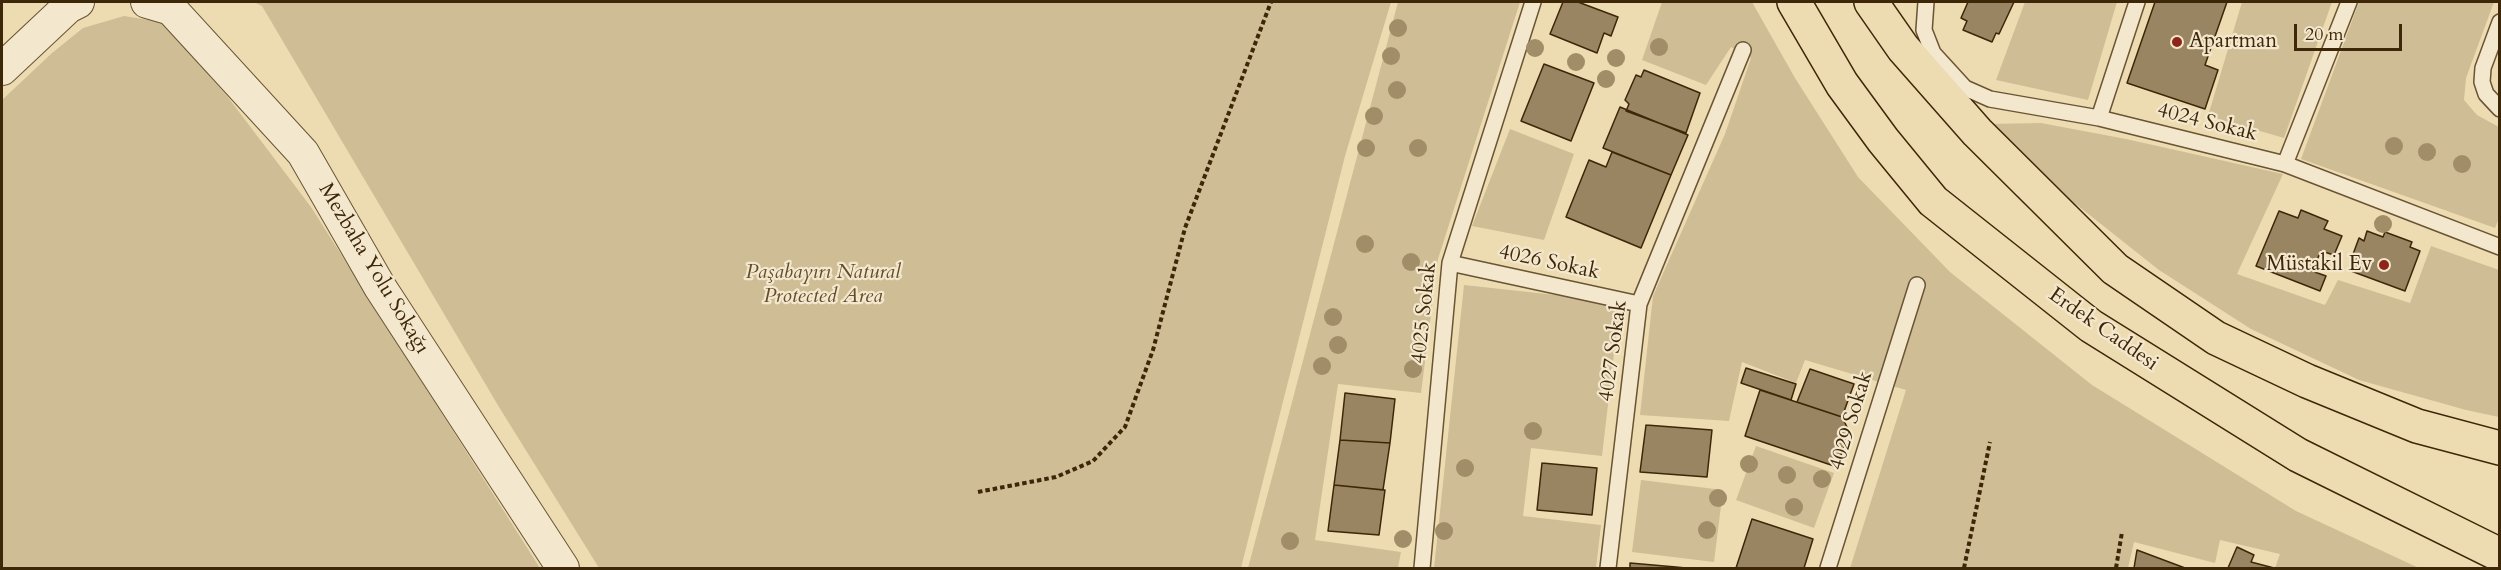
<!DOCTYPE html>
<meta charset="utf-8">
<style>
body{margin:0}
#map{position:relative;width:2501px;height:570px;overflow:hidden;background:#eddcb2;font-family:Cardo,serif}
canvas{display:block}
.frame{position:absolute;inset:0;border:3px solid #3e2609;pointer-events:none}
.scale{position:absolute;left:2294px;top:24px;width:108px;height:27px;box-sizing:border-box;border:3px solid #3e2609;border-top:0;padding-left:8px;font-size:18px;line-height:21px;white-space:nowrap;color:#3e2609;-webkit-text-stroke:4px #f3e8cd;paint-order:stroke}
</style>
<div id="map">
<canvas width="2501" height="570"></canvas>
<div class="frame"></div>
<div class="scale">20 m</div>
</div>
<script>
const ctx = document.querySelector('canvas').getContext('2d');
ctx.lineJoin = 'round';
function fillPath(path, color) { ctx.fillStyle = color; ctx.fill(path, 'evenodd'); }
const shape = rows => new Path2D(rows.map(r => 'M' + r).join(''));
function stroke(path, color, width, dash) { ctx.strokeStyle = color; ctx.lineWidth = width; ctx.lineCap = dash ? 'butt' : 'round'; ctx.setLineDash(dash || []); ctx.stroke(path); }
function drawText(font, color, halo, rows, align = 'center') {
  ctx.font = font + ' Cardo,serif'; ctx.lineWidth = 4.5; ctx.setLineDash([]); ctx.textBaseline = 'middle'; ctx.strokeStyle = halo; ctx.fillStyle = color; for (const [text, x, y, turn = 0] of rows) {
    ctx.save(); ctx.translate(x, y); ctx.rotate((+turn || 0) * Math.PI / 180); ctx.textAlign = isNaN(turn) ? turn : align; if (halo) ctx.strokeText(text, 0, 0); ctx.fillText(text, 0, 0); ctx.restore();
  }
}
const green = shape([
 [254,2,1391,2,1345,156,1241,568,599,568,499,407,262,6],
 [1398,2,1520,2,1438,259,1421,393,1338,384,1315,540,1401,552,1398,568,1248,568],
 [1662,2,1752,2,1795,78,1858,177,1950,272,2092,385,2296,511,2419,568,2275,568,2280,554,2220,540,2215,563,2134,542,2128,568,1850,568,1906,390,1805,360,1796,383,1742,362,1729,421,1640,415,1653,296,1725,134,1751,58,1731,47,1706,85,1642,60],
 [2025,2,2117,2,2088,100,1996,80],
 [2242,2,2332,2,2284,138,2208,116],
 [2359,2,2494,2,2466,78,2464,100,2477,115,2499,127,2500,216,2495,228,2301,159],
 [124,16,162,22,227,96,311,207,540,568,2,568,2,100,52,53,83,28],
 [2041,123,2126,139,2283,174,2237,274,2325,305,2338,280,2410,303,2431,246,2499,270,2499,417,2466,410,2359,380,2251,329,2159,270,2024,163,1991,124],
 [1510,129,1574,154,1544,240,1472,226],
 [1464,285,1620,302,1602,456,1531,448,1523,516,1601,525,1596,568,1434,568],
 [1756,446,1834,473,1814,528,1736,500],
 [1641,480,1723,490,1714,562,1632,552]
]);
const building = shape([
 [1563,2,1578,2,1618,17,1611,36,1604,33,1597,53,1550,34,1563,2],
 [1968,2,2014,2,1999,34,1996,33,1992,42,1963,30,1967,21,1961,18,1968,2],
 [2155,2,2227,2,2205,65,2218,70,2205,109,2127,83,2155,2],
 [1544,64,1594,83,1571,141,1521,121,1544,64],
 [1644,70,1700,93,1686,133,1626,111,1629,104,1625,100,1636,75,1641,77,1644,70],
 [1620,107,1688,135,1671,175,1603,148,1620,107],
 [1612,152,1671,175,1641,248,1566,217,1589,160,1606,167,1612,152],
 [2301,210,2328,221,2324,229,2342,236,2334,255,2321,251,2312,271,2326,276,2320,291,2256,266,2279,211,2298,218,2301,210],
 [2367,231,2383,237,2385,232,2412,242,2410,247,2420,251,2405,291,2351,271,2356,258,2352,257,2359,238,2364,241,2367,231],
 [1746,368,1796,384,1791,400,1741,383,1746,368],
 [1810,369,1854,384,1842,417,1797,402,1810,369],
 [1760,390,1842,417,1849,431,1837,467,1745,436,1760,390],
 [1345,393,1395,399,1390,443,1340,440,1345,393],
 [1646,425,1712,430,1707,477,1640,472,1646,425],
 [1340,440,1390,443,1383,490,1334,485,1340,440],
 [1542,463,1597,468,1592,515,1537,510,1542,463],
 [1334,485,1385,490,1379,535,1328,531,1334,485],
 [1752,519,1813,539,1804,568,1736,568,1752,519],
 [2237,547,2254,555,2251,562,2274,568,2228,568,2237,547],
 [2137,550,2185,568,2134,568,2137,550],
 [1630,563,1676,567,1686,568,1630,568,1630,563]
]);
const path = shape([
 [978,492,1056,477,1093,461,1125,427,1153,350,1185,228,1271,2],
 [1964,568,1990,442],
 [2116,568,2122,532]
]);
const service = shape([
 [1926,2,1924,30,1933,53,1965,88,1990,99,2099,118,2285,164,2500,247],
 [2500,22,2483,68,2482,82,2486,94,2500,109],
 [2099,118,2137,2],
 [2285,164,2349,2],
 [1450,263,1639,304],
 [1422,568,1450,263,1533,2],
 [1608,568,1639,304,1743,50],
 [1828,568,1917,285]
]);
const minor = shape([
 [147,2,171,9,303,153,380,287,563,568],
 [2,69,68,7,78,2]
]);
const trunk = shape([
 [1794,2,1842,84,1883,140,1933,201,2091,326,2298,455,2500,555],
 [1871,2,1903,48,1977,132,2115,269,2216,338,2307,381,2417,426,2500,448]
]);
const trees = [
 [1398,28],
 [1659,47],
 [1535,48],
 [1391,56],
 [1616,58],
 [1576,62],
 [1606,79],
 [1397,90],
 [1374,116],
 [2394,146],
 [1366,148],
 [1418,148],
 [2427,152],
 [2462,164],
 [2383,224],
 [1365,244],
 [1411,262],
 [1333,317],
 [1338,345],
 [1322,366],
 [1413,369],
 [1533,431],
 [1749,464],
 [1465,468],
 [1787,475],
 [1822,479],
 [1718,498],
 [1794,507],
 [1707,530],
 [1444,531],
 [1403,539],
 [1290,541]
];
const markers = [
 [2177,42,6,"#8f2418"],
 [2384,265,6,"#8f2418"]
];
const poiNames = [
 ["Apartman",2189,42],
 ["Müstakil Ev",2372,265,"right"]
];
const streetNames = [
 ["4024 Sokak",2207,123,14],
 ["4026 Sokak",1549,263,12],
 ["Mezbaha Yolu Sokağı",373,269,59],
 ["4025 Sokak",1425,313,-84],
 ["Erdek Caddesi",2103,330,35],
 ["4027 Sokak",1614,351,-82],
 ["4029 Sokak",1852,421,-73]
];
const parkNames = [
 ["Paşabayırı Natural",823,273],
 ["Protected Area",823,297]
];
fillPath(green, '#cfbd95');
fillPath(building, '#998561');
stroke(building, '#3e2609', 1.5);
stroke(service, '#6a5433', 18);
stroke(minor, '#6a5433', 34);
stroke(trunk, '#3e2609', 36);
stroke(path, '#3e2609', 4, [4.5, 3]);
stroke(service, '#f3e8cd', 15);
stroke(minor, '#f3e8cd', 32);
stroke(trunk, '#eddcb2', 33);
ctx.fillStyle = '#a18d68';
for (const [x, y] of trees) { ctx.beginPath(); ctx.arc(x, y, 9, 0, 2 * Math.PI); ctx.fill(); }
for (const [x, y, r, color] of markers) { const dot = new Path2D(); dot.arc(x, y, r, 0, 2 * Math.PI); ctx.fillStyle = color; ctx.fill(dot); stroke(dot, '#f3e8cd', 2); }
drawText('21px', '#3e2609', '#f3e8cd', poiNames, 'left');
drawText('21px', '#3e2609', '#f3e8cd', streetNames);
drawText('italic 21px', '#624c2c', '#f3e8cd', parkNames);
</script>
